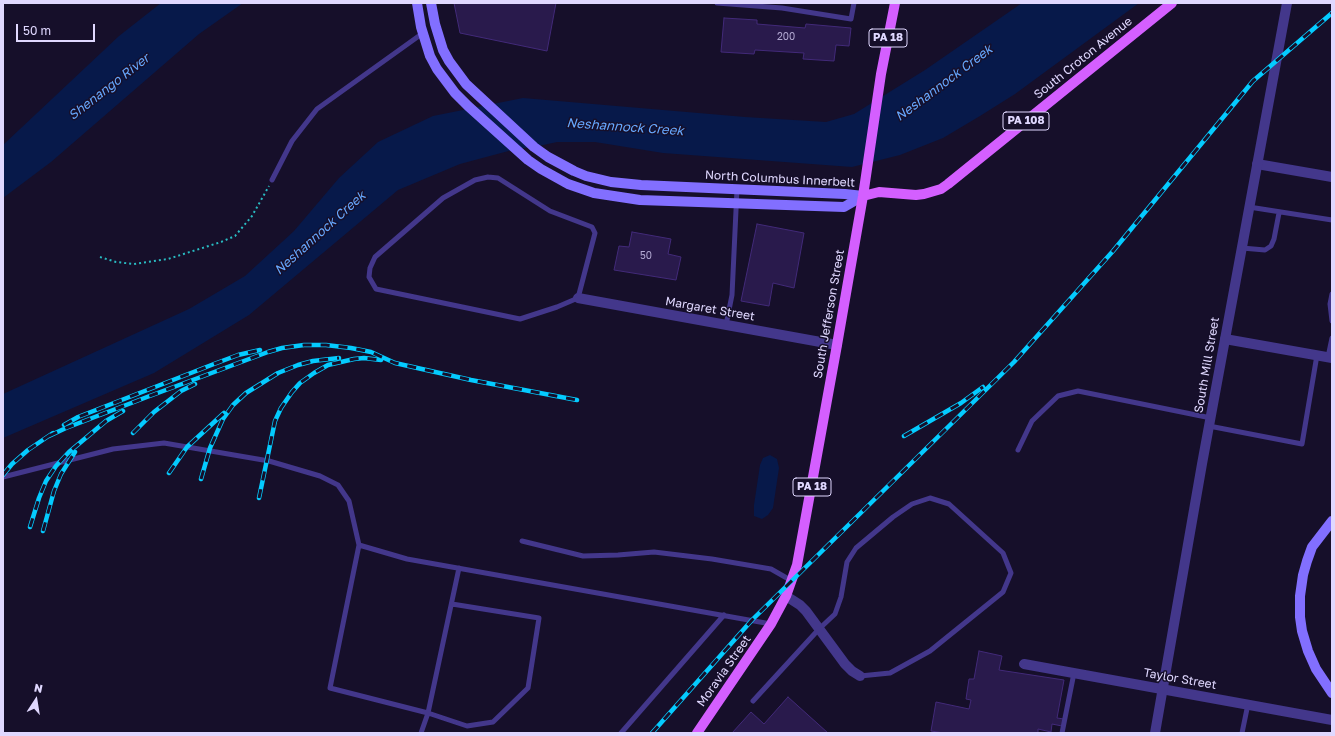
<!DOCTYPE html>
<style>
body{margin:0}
#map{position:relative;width:1335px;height:736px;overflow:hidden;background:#160f2a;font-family:"Golos Text",sans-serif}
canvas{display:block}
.frame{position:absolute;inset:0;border:4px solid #e0d8ff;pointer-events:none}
.north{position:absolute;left:16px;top:680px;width:40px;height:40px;-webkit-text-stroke:3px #160f2a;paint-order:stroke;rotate:12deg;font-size:11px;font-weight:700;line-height:16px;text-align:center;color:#e0d8ff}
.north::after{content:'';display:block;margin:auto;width:14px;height:18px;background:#e0d8ff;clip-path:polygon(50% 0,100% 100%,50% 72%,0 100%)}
.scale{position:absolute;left:16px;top:24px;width:79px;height:18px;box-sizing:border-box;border:2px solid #e0d8ff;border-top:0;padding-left:5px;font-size:12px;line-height:14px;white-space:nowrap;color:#e0d8ff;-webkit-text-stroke:3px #160f2a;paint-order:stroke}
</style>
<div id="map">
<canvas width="1335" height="736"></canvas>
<div class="frame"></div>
<div class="north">N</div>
<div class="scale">50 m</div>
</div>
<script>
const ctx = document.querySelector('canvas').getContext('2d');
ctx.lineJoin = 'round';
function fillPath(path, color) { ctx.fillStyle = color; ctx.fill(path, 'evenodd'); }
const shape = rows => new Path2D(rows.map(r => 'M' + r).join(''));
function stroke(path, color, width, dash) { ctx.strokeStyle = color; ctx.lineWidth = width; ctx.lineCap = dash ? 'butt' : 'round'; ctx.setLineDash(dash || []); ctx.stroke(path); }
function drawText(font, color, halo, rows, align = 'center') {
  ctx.font = font + ' "Golos Text",sans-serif'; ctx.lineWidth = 3; ctx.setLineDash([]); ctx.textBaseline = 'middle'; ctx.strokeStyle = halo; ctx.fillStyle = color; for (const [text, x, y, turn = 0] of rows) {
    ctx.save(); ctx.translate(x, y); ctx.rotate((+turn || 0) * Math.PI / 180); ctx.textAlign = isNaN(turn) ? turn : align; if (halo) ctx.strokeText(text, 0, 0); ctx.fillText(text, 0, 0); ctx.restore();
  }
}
const water = shape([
 [161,3,243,3,199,34,51,162,3,198,3,145,119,36],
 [1022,3,1139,3,1015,94,980,116,943,138,900,155,852,167,663,153,595,142,557,142,534,147,516,149,460,164,398,190,249,315,154,373,3,438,3,394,189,309,245,276,294,231,339,178,378,142,433,116,523,98,745,117,826,122,854,114,925,70],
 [770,455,777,459,779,468,773,508,768,515,762,519,754,516,754,505,760,465,763,458]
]);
const building = shape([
 [454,3,556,3,547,51,460,33,454,3],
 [724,18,757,20,757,24,805,28,806,24,851,28,849,46,836,45,834,61,803,59,804,53,755,50,754,54,721,52,724,18],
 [757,224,804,233,794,288,773,283,769,306,741,301,757,224],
 [632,232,671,239,668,254,681,257,676,280,614,270,619,246,629,247,632,232],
 [979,651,1002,656,999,670,1064,680,1057,718,1064,719,1062,726,1052,724,1051,732,1038,729,1038,733,944,733,931,731,936,702,969,709,971,700,966,699,969,679,974,679,979,651],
 [788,697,828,733,732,733,751,712,764,724,788,697]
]);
const path = shape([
 [100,257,116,262,134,264,168,259,221,242,235,236,252,216,269,186]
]);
const service = shape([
 [717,3,782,8,851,19,854,3],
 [488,177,498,178,550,211,592,227,595,233,578,298,557,307,520,319,376,289,369,277,370,268,375,257,443,198,475,180,488,177],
 [272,180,292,141,317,109,423,33],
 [1249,207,1332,220],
 [1242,248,1265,250,1271,246,1274,239,1279,213],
 [1332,294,1330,304,1332,321],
 [726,325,732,295,737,189],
 [1328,357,1332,338],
 [1209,426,1302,444,1317,355],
 [1018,450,1032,421,1058,396,1078,391,1211,418],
 [3,477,113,449,164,443,269,461,320,476,338,485,349,501,359,545,407,559,771,624],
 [522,541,583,556,618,555,654,552,712,559,771,569,792,581],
 [359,545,330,688,428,713,459,568],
 [753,701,819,629,835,614,841,597,847,562,856,548,893,517,912,504,930,498,949,504,1003,553,1011,573,1003,592,930,651,890,673,860,676],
 [421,733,428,713,467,726,493,722,528,688,539,618,452,604],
 [621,733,724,615],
 [1062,733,1074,673],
 [1242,733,1248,704]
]);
const minor = shape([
 [1257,164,1332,177],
 [578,298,837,345],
 [1225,339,1332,358],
 [786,596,800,605,806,611,845,664,852,671,860,676],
 [1024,664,1332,720]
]);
const tertiary = shape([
 [1155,733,1202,464,1287,3]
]);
const secondary = shape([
 [417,3,421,27,430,56,437,69,455,93,468,106,528,160,541,169,568,184,594,193,640,200,844,207,863,196],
 [431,3,435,24,443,50,449,61,466,84,534,147,548,157,574,171,586,176,611,182,641,185,845,194,863,196],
 [1332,521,1312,547,1307,561,1303,575,1300,596,1300,617,1302,631,1308,651,1316,669,1332,693]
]);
const primary = shape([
 [863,196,879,192,916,195,924,194,941,189,948,184,1172,3],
 [697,733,771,624,786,596,797,565,837,345,863,196,881,74,895,3]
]);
const rail = shape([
 [64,425,78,417,214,364,238,355,260,350],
 [133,433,154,412,181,391,195,384],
 [49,436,66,428,147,397,268,352,282,348,304,345,326,345,351,348,371,352,395,363,471,380,577,400],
 [904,436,961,403,983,387],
 [169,473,187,447,224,413],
 [3,475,12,464,28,450,53,433],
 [201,479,210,448,223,419,233,405,246,393,278,373,298,365,313,361,339,358],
 [259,498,275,421,281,408,292,392,300,383,314,373,328,365,354,359,364,358,381,360],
 [30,527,39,498,46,481,56,466,69,452,106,421,123,411],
 [43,531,54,491,61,474,75,452],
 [652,733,752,620,1014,362,1113,251,1253,81,1332,13]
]);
const numberNames = [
 ["200",786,37],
 ["50",646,256]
];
const shields = [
 [888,38,38],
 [1026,121,46],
 [812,487,38]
];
const shieldNames = [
 ["PA 18",888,38],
 ["PA 108",1026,121],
 ["PA 18",812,487]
];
const streetNames = [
 ["South Croton Avenue",1083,58,-39],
 ["North Columbus Innerbelt",780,179,3],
 ["Margaret Street",710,309,10],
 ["South Jefferson Street",829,314,-80],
 ["South Mill Street",1207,365,-80],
 ["Moravia Street",724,671,-55],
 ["Taylor Street",1180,679,10]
];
const waterNames = [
 ["Neshannock Creek",944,83,-37],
 ["Shenango River",109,87,-38],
 ["Neshannock Creek",625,127,4],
 ["Neshannock Creek",320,233,-42]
];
fillPath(water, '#07194a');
fillPath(building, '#291a4c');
stroke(building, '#422a79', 1);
stroke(path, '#29bbc2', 2, [2, 3]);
stroke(service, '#43378b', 5);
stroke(minor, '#43378b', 10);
stroke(tertiary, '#43378b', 10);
stroke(secondary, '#826fff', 10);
stroke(primary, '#d45fff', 10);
stroke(rail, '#04cbff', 4.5);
stroke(rail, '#160f2a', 3, [9]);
drawText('10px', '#b2a8d2', null, numberNames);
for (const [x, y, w] of shields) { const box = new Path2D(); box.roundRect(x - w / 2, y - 9, w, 18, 3); ctx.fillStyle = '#160f2a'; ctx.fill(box); stroke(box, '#e0d8ff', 1); }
drawText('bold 11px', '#e0d8ff', null, shieldNames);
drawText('12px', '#e0d8ff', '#160f2a', streetNames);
drawText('italic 13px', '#66a8ff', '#160f2a', waterNames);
</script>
